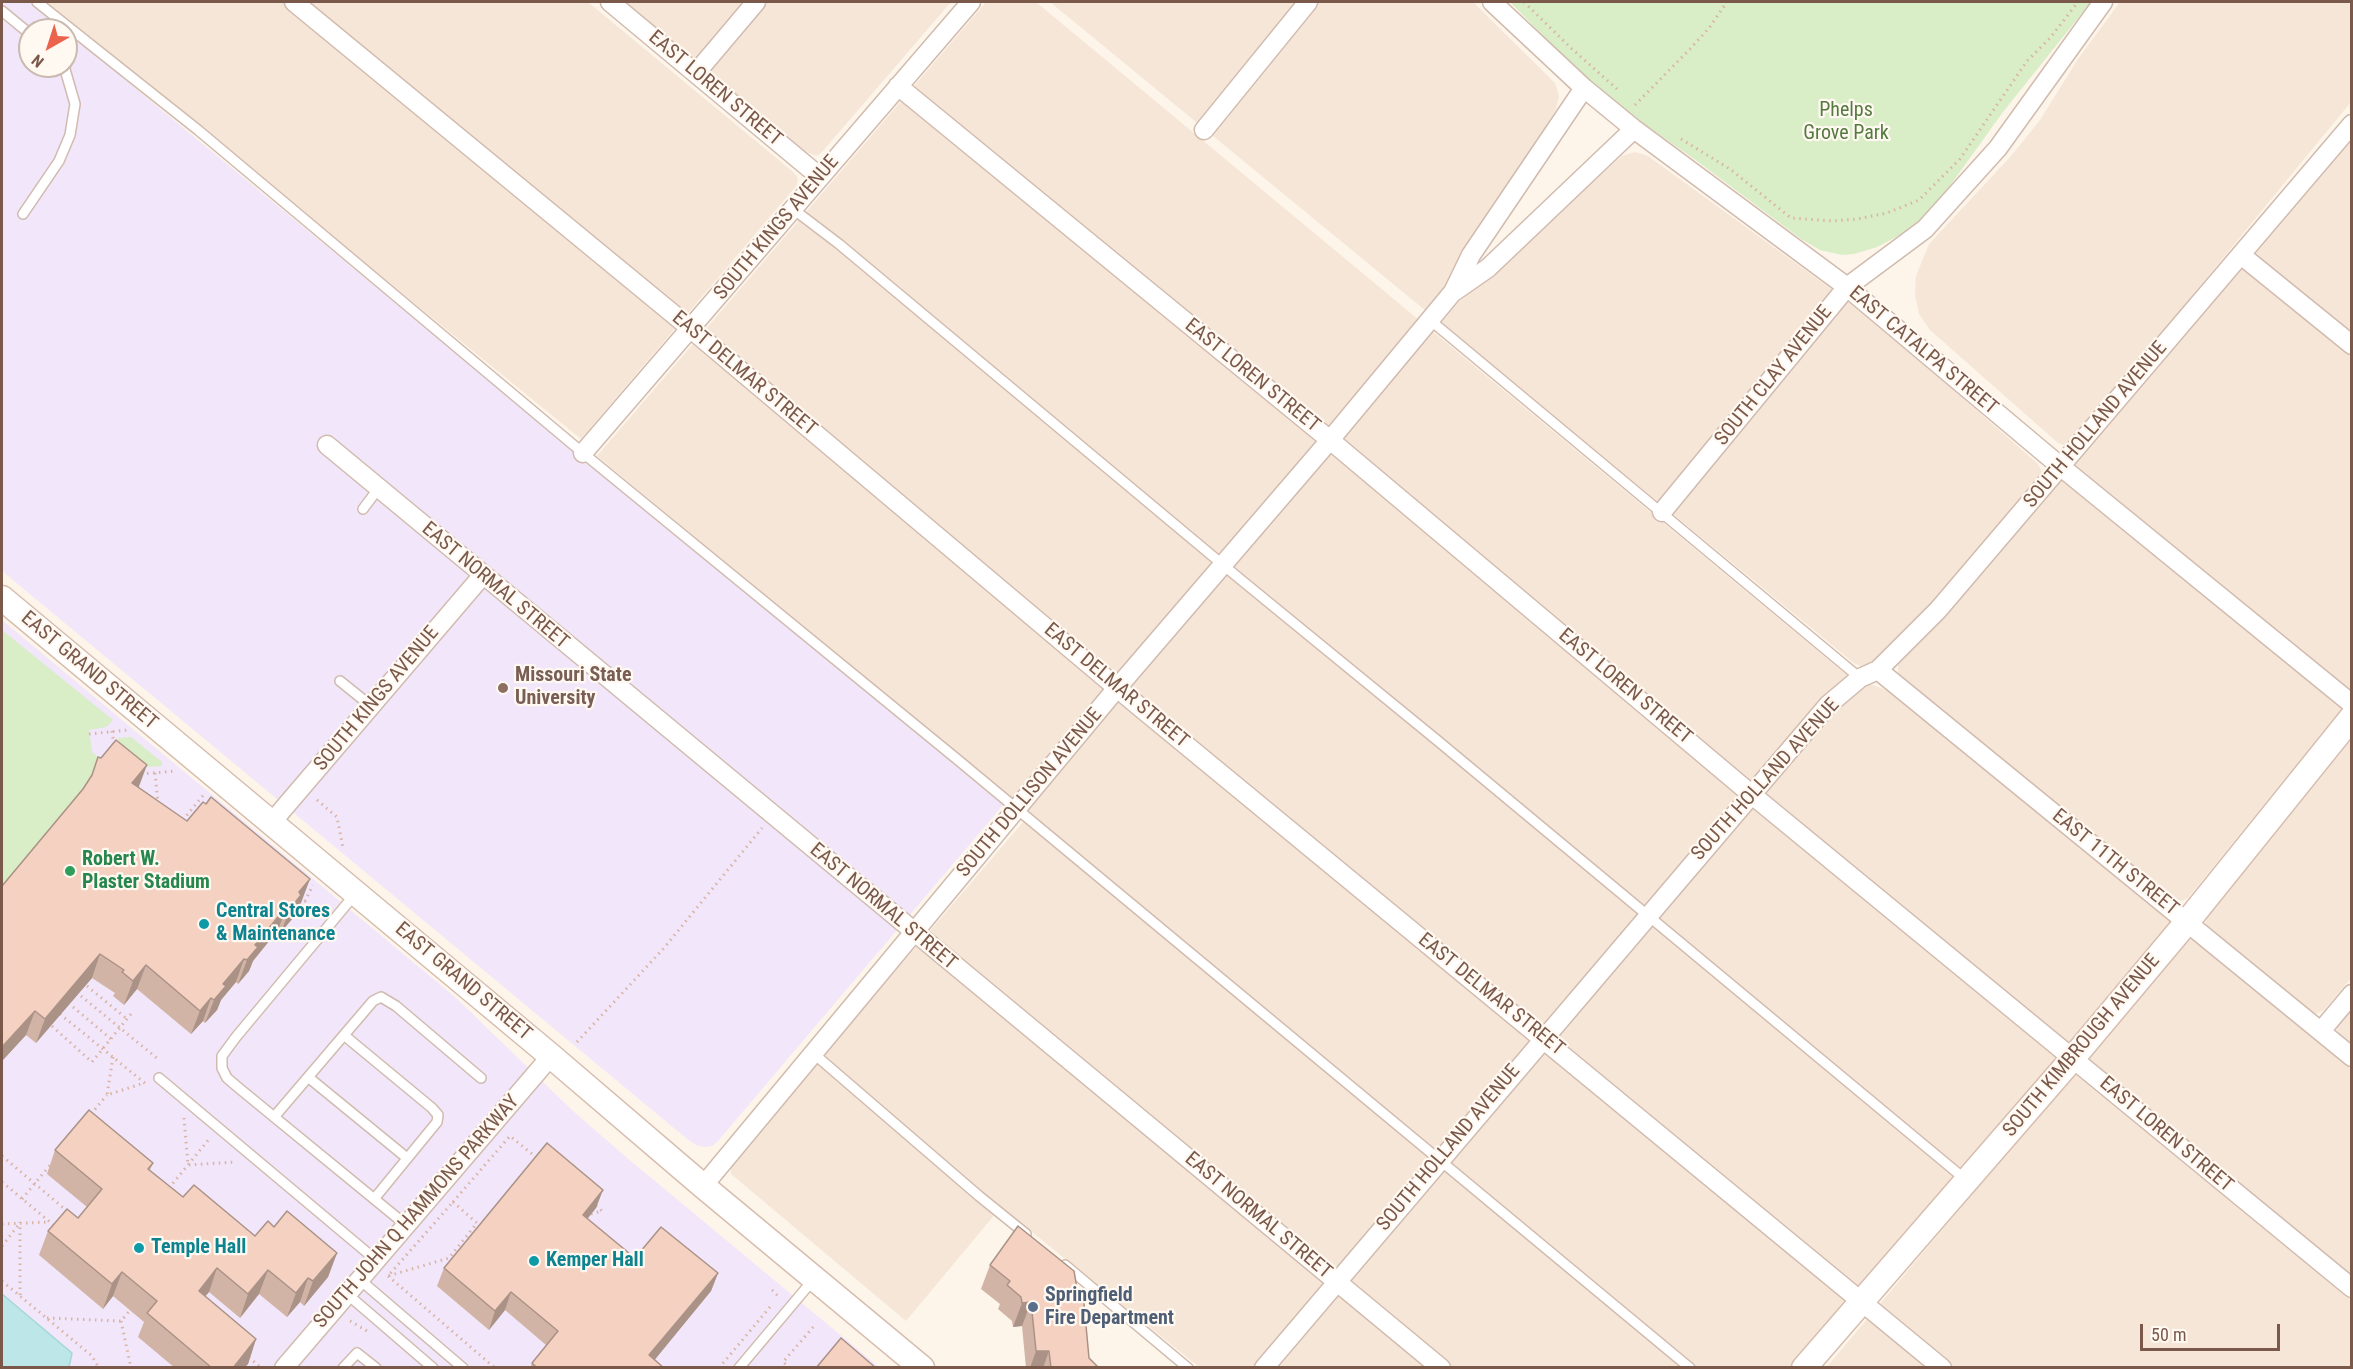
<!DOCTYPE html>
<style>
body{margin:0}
#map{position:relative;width:2353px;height:1369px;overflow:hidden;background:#fdf5ea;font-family:"Roboto Condensed",sans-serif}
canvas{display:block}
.frame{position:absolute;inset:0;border:3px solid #7a594b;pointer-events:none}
.north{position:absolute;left:18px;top:18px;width:60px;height:60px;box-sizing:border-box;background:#fff9f2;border:2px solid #cab9af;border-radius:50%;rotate:219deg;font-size:16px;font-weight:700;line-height:24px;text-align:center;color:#7a594b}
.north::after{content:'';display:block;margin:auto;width:21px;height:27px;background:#eb634c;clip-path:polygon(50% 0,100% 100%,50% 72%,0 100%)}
.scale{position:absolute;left:2140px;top:1324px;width:140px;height:27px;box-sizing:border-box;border:3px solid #7a594b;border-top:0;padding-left:8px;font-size:18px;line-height:21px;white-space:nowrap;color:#7a594b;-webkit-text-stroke:4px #fff9f2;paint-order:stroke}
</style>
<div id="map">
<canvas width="2353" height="1369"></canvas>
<div class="frame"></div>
<div class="north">N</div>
<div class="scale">50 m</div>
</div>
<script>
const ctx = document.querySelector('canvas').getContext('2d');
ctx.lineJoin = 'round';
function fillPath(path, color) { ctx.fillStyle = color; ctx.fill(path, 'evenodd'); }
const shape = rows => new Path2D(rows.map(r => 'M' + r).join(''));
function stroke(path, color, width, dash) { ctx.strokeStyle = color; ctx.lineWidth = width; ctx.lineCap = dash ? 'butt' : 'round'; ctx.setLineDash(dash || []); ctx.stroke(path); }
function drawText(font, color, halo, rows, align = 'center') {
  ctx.font = font + ' "Roboto Condensed",sans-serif'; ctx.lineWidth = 4.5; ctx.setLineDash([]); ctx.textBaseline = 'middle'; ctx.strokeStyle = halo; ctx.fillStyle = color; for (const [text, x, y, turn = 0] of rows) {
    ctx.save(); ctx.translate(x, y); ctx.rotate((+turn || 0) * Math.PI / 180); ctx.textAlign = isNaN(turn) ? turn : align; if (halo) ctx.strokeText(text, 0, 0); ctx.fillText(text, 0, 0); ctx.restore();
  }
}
const residential = shape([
 [44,2,588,2,792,171,798,178,797,185,581,439],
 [623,2,951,2,822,152,817,156,803,151],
 [986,2,1036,2,1849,677,1255,1367,1199,1367,1001,1207,906,1321,731,1174,731,1167,735,1158,1030,814,597,456],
 [1050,2,1473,2,1555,83,1559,96,1556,109,1548,123,1471,239,1444,288,1426,311],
 [2120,2,2351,2,2351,102,2072,442,2066,446,2058,443,1930,330,1919,314,1915,295,1916,276,1929,244,2011,156,2040,120,2078,59],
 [2351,135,2351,697,2188,898,2182,901,2174,899,1904,679,1898,673,1898,665,1948,611],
 [1635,152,1648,156,1874,320,2038,464,2042,472,2037,482,1928,610,1883,654,1871,663,1862,666,1855,664,1441,323,1460,301,1622,156],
 [1870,684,1889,691,2166,912,2171,920,2169,927,1791,1367,1278,1368,1826,721,1844,701],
 [2351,735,2351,978,2324,1010,2316,1014,2308,1013,2211,932,2206,925,2205,918],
 [2191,939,2201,943,2351,1069,2351,1367,1826,1368,2184,942],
 [2351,1005,2351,1047,2339,1037,2337,1030,2337,1023]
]);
const education = shape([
 [2,2,30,2,65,30,30,30,30,66,66,66,66,31,1003,805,718,1141,712,1146,704,1147,696,1145,686,1138,2,571],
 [2,620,455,997,573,1111,626,1157,879,1367,2,1367]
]);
const green = shape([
 [1510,2,2091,2,2003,112,1939,201,1922,218,1900,235,1877,247,1854,254,1842,255,1820,250,1801,239,1697,161,1617,105,1570,63],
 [2,630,113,720,106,727,89,730,92,752,138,789,2,1041],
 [131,737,162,762,162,766,149,767,127,749,120,749,118,738]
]);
const water = shape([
 [2,1294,72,1353,69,1367,2,1367,2,1294]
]);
const path = shape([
 [1524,2,1572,49,1617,89],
 [1635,105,1690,49,1709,28,1727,2],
 [1681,139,1730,169,1791,218,1833,221,1858,219,1887,213,1919,200,1960,159,2027,61,2050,38,2078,2],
 [112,731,114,744],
 [89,734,128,730],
 [155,773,158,804],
 [141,774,176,771],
 [317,800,337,817,343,848],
 [183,820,205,793],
 [300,897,305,901,313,885],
 [87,986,127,1019],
 [81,996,158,1059],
 [73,1007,111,1039],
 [60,1014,147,1085],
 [52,1026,92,1062,131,1014],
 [577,1042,664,948,762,828],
 [113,1057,107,1095,144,1083],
 [91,1114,107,1095],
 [184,1118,188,1165,236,1162],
 [2,1156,67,1211],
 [2,1182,56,1227],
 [169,1188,210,1138],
 [22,1199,51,1164],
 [453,1202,477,1223,449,1258,388,1276,453,1202],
 [453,1202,510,1136,538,1159],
 [591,1214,602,1211,594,1204],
 [2,1224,48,1222],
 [2,1246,19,1224],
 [388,1276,495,1368],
 [2,1281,92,1356,99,1368],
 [772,1290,780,1298],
 [20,1295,20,1222],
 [47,1318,121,1321,130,1310],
 [121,1321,131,1368],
 [350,1321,367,1331],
 [249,1357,261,1368],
 [719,1368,770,1307],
 [790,1368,783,1362,815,1325]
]);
const service = shape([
 [37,2,198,130,583,453,958,760,1690,1368],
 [2,11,30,34],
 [793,209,839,244,1240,579,1438,741,1966,1180],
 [23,214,59,161,70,135,75,104,64,66],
 [1430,320,1860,678],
 [363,509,378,489],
 [340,681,371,706],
 [356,893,236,1037,222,1056,222,1068,227,1078,240,1089,406,1225],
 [344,1035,373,1001,381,997,396,1006,481,1078],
 [813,1053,979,1196,1026,1234],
 [308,1077,407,1158],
 [159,1078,376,1260],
 [274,1117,344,1035,351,1041,432,1108,438,1115,437,1122,374,1199],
 [1065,1265,1188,1368],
 [359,1279,463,1368],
 [347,1294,433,1368],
 [343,1368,357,1353,376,1368],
 [739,1368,813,1280]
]);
const minor = shape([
 [294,2,678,318,1135,703,1942,1368],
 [610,2,820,177],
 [1492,2,1584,88,1634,129,1847,287,2060,466,2352,704],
 [696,73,756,2],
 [898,86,1330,440,1751,794,2352,1288],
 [1204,130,1308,2],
 [2241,255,2352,345],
 [1455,291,1488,268,1634,129],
 [327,445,1441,1368],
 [583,453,971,2],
 [1662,512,1847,287,1925,229,1998,148,2103,2],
 [1878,670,2352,1057],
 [272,822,482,576],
 [2321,1031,2352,994],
 [703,1186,1117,688,1330,440,1453,292,1471,255,1584,88],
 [284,1368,551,1056],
 [1264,1368,1828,705,1860,678,1878,670,1938,610,2352,124]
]);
const secondary = shape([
 [2,598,551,1056,703,1186,922,1368],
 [1804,1368,2073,1058,2187,922,2352,717]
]);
const wall = shape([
 [139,787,301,903,296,908,293,918,281,932,278,930,253,961,249,971,238,984,236,982,221,1000,217,1010,205,1023,203,1021,191,1034,137,989,124,1005,113,996,115,993,92,978,36,1043,26,1035,2,1061,2,886],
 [55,1150,153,1163,150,1170,183,1197,255,1236,274,1227,337,1253,328,1277,304,1306,300,1302,287,1317,259,1294,240,1318,209,1292,205,1296,256,1339,248,1364,244,1368,175,1368,138,1337,144,1322,113,1296,103,1309,39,1255,48,1231,78,1218,87,1207,47,1174],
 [596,1208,587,1219,635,1258,718,1273,711,1291,655,1359,664,1368,530,1368,532,1363,546,1345,505,1310,489,1330,437,1286,444,1268],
 [1018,1226,1089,1358,1099,1368,1026,1368,1022,1326,1013,1327,1012,1321,998,1309,1000,1304,981,1289,990,1265]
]);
const shadedWall = shape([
 [147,765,138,789,132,783],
 [310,879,301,903,296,908,293,918,281,932,290,909,299,892],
 [287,906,278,930,253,961,249,971,238,984,247,960,255,945],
 [100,954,92,978,36,1043,45,1019],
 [244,959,236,982,221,1000,217,1010,205,1023,214,1000,223,984],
 [146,965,137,989,124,1005,133,981],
 [211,998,203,1021,191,1034,200,1011],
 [35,1011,26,1035,2,1061,2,1047],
 [603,1190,596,1208,576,1233,583,1215],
 [337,1253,328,1277,304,1306,313,1281],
 [217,1268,209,1292,190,1315,199,1291],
 [268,1270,259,1294,240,1318,248,1294],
 [122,1272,113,1296,103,1309,112,1284],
 [718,1273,711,1291,648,1368,649,1355],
 [308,1278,300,1302,287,1317,296,1293],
 [511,1292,505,1310,489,1330,495,1311],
 [1031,1302,1022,1326,1013,1327,1022,1303],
 [256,1339,248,1364,244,1368,233,1368],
 [1036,1351,1049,1351,1043,1368,1030,1368]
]);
const building = shape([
 [116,740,147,765,132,783,187,821,203,802,206,804,211,797,310,879,299,892,301,895,290,909,287,906,255,945,258,947,247,960,244,959,223,984,226,986,214,1000,211,998,200,1011,146,965,133,981,122,972,124,970,100,954,45,1019,35,1011,2,1047,2,886,83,789,92,775,98,757,101,758,116,740],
 [89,1110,153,1163,148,1169,183,1197,194,1185,255,1236,268,1221,274,1227,287,1211,337,1253,313,1281,308,1278,296,1293,268,1270,248,1294,217,1268,199,1291,256,1339,233,1368,212,1368,147,1313,157,1301,122,1272,112,1284,48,1231,67,1209,78,1218,102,1189,55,1150,89,1110],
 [547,1143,603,1190,583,1215,635,1258,661,1227,718,1273,649,1355,664,1368,537,1368,532,1363,558,1331,511,1292,495,1311,444,1268,547,1143],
 [1018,1226,1074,1271,1078,1294,1083,1293,1089,1358,1099,1368,1051,1368,1049,1351,1036,1351,1031,1302,1022,1303,1021,1297,1007,1285,1010,1281,990,1265,1018,1226],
 [841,1338,876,1368,816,1368,841,1338]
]);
const markers = [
 [503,688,6,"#8d6e63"],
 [70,871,6,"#2e9e5b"],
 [204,924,6,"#0f9aa8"],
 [139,1248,6,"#0f9aa8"],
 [534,1261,6,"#0f9aa8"],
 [1033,1307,6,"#5c6f8a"]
];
const streetNames = [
 ["EAST LOREN STREET",715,89,40],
 ["SOUTH KINGS AVENUE",777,228,-50],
 ["EAST CATALPA STREET",1923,351,40],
 ["EAST DELMAR STREET",744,374,40],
 ["EAST LOREN STREET",1252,376,39],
 ["SOUTH CLAY AVENUE",1774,376,-51],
 ["SOUTH HOLLAND AVENUE",2096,425,-50],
 ["EAST NORMAL STREET",495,586,40],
 ["EAST GRAND STREET",89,671,40],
 ["EAST DELMAR STREET",1116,686,40],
 ["EAST LOREN STREET",1625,687,40],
 ["SOUTH KINGS AVENUE",377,699,-50],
 ["SOUTH HOLLAND AVENUE",1766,780,-48],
 ["SOUTH DOLLISON AVENUE",1030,793,-50],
 ["EAST 11TH STREET",2115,863,39],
 ["EAST NORMAL STREET",883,907,40],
 ["EAST GRAND STREET",463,982,40],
 ["EAST DELMAR STREET",1491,995,39],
 ["SOUTH KIMBROUGH AVENUE",2082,1046,-50],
 ["EAST LOREN STREET",2166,1135,40],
 ["SOUTH HOLLAND AVENUE",1449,1148,-50],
 ["SOUTH JOHN Q HAMMONS PARKWAY",417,1212,-49],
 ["EAST NORMAL STREET",1258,1216,40]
];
const parkNames = [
 ["Phelps",1846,111],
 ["Grove Park",1846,134]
];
const educationNames = [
 ["Missouri State",515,676],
 ["University",515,699]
];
const leisureNames = [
 ["Robert W.",82,860],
 ["Plaster Stadium",82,883]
];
const cultureNames = [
 ["Central Stores",216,912],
 ["& Maintenance",216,935],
 ["Temple Hall",151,1248],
 ["Kemper Hall",546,1261]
];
const serviceNames = [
 ["Springfield",1045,1296],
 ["Fire Department",1045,1319]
];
fillPath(residential, '#f6e6d8');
fillPath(education, '#f1e6fa');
fillPath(green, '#d9edc7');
fillPath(water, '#bde6e9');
stroke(water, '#a3d7db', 1.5);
stroke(service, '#d1bbae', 12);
stroke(minor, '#d1bbae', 21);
stroke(secondary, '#d7bdae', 27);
stroke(path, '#dab4a3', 3, [1.5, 4.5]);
stroke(service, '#fff', 9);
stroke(minor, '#fff', 18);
stroke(secondary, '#fff', 24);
fillPath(wall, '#d2b4a6');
fillPath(shadedWall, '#ab9287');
fillPath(building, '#f4d1c1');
stroke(building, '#ab9287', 1.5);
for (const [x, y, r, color] of markers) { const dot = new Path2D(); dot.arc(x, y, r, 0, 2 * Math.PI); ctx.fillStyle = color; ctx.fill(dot); stroke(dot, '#fff9f2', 2); }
drawText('20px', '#7a594b', '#fff9f2', streetNames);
drawText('20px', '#557a40', '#fff9f2', parkNames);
drawText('bold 20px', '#785e54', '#fff9f2', educationNames, 'left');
drawText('bold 20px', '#27864d', '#fff9f2', leisureNames, 'left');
drawText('bold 20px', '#0d838f', '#fff9f2', cultureNames, 'left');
drawText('bold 20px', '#4e5e75', '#fff9f2', serviceNames, 'left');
</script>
